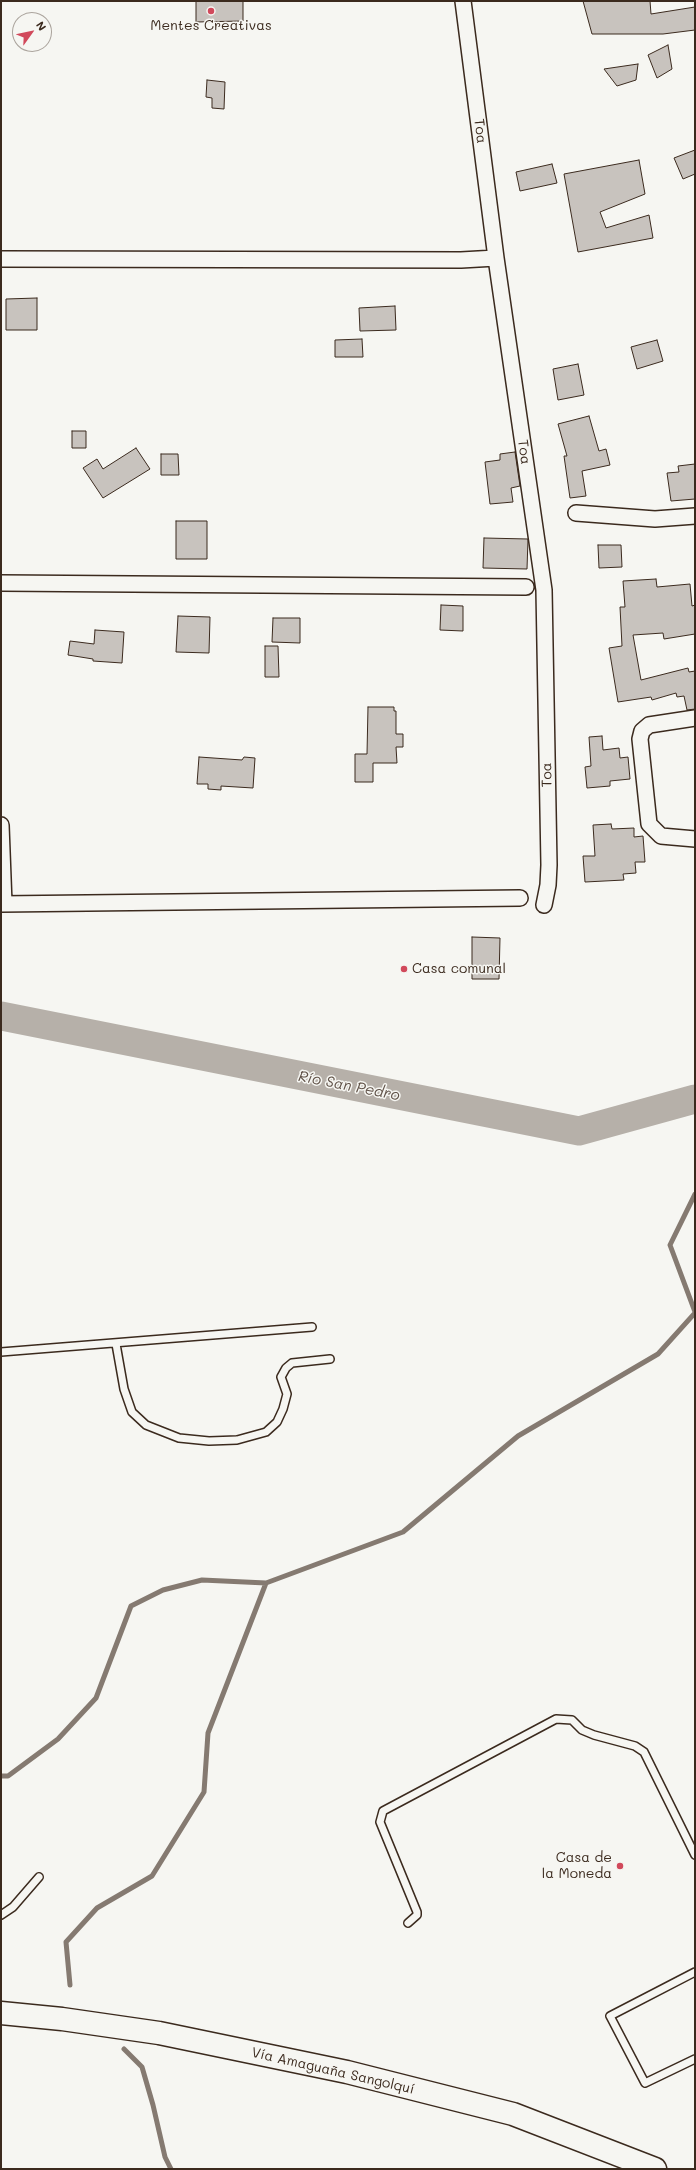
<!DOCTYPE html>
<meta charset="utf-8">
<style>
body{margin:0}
#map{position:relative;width:696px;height:2170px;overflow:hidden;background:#f6f6f2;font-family:Mali,sans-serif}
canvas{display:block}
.frame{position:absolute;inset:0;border:2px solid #3b2a1e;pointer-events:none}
.north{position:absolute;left:12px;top:12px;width:40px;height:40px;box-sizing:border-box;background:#f6f6f2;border:1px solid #aba49d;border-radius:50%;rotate:57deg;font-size:11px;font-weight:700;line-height:16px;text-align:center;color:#3b2a1e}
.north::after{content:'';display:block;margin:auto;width:14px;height:18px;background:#d1495b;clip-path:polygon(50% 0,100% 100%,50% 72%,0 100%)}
</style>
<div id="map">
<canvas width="696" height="2170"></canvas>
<div class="frame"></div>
<div class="north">N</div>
</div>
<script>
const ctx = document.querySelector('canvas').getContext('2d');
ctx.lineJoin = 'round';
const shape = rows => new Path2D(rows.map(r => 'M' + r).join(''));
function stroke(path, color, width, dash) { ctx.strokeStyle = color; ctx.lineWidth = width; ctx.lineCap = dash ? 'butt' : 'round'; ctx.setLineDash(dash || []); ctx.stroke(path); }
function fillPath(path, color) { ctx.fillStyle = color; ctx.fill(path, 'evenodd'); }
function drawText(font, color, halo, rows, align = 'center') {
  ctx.font = font + ' Mali,sans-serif'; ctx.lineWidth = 3; ctx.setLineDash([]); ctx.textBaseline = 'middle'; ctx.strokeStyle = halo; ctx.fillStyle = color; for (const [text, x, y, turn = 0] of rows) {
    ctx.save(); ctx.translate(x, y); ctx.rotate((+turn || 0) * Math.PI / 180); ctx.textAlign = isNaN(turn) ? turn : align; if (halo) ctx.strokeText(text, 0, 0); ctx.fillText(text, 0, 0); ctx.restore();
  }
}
const stream = shape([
 [695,1194,670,1245,695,1312],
 [1,1776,8,1776,58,1739,96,1698,131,1606,163,1590,202,1580,266,1583,403,1532,518,1436,658,1354,695,1313],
 [70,1985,66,1942,97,1908,152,1876,204,1792,208,1733,266,1583],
 [124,2049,142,2067,153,2105,165,2157,171,2169]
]);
const river = shape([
 [1,1016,579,1131,695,1099]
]);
const building = shape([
 [196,1,243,1,243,21,196,22,196,1],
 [583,1,650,1,651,14,695,7,695,30,663,34,592,34,583,1],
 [668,45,672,69,657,78,648,55,668,45],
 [638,64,636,80,617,86,604,69,638,64],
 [207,80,225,82,224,109,212,108,212,98,206,97,207,80],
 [695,150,695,174,683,179,674,158,695,150],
 [639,160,645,194,600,212,606,228,649,215,653,238,578,252,564,174,639,160],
 [552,164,557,183,520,191,516,172,552,164],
 [37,298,37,330,6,330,6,299,37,298],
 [395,306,396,330,360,331,359,308,395,306],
 [362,339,363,357,335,357,335,340,362,339],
 [657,340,663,361,637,369,631,347,657,340],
 [578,364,584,395,558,400,553,369,578,364],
 [589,416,599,451,606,449,610,465,582,471,586,496,570,498,564,456,567,456,558,424,589,416],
 [72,431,86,431,86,448,72,448,72,431],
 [136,448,150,469,103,498,83,468,97,459,103,469,136,448],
 [515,452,520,486,511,488,513,502,490,504,485,462,500,460,500,454,515,452],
 [161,454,178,454,179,475,161,475,161,454],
 [695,464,695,499,671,501,667,473,679,472,678,466,695,464],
 [176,521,207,521,207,559,176,559,176,521],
 [484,538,528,539,527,569,483,568,484,538],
 [598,545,621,545,622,567,599,568,598,545],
 [656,579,657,587,690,584,692,606,695,605,695,634,664,639,663,633,633,635,641,680,688,668,689,672,695,671,695,709,687,710,684,696,677,697,676,693,652,700,651,697,618,702,609,648,622,646,620,607,625,607,623,581,656,579],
 [441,605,463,606,463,631,440,630,441,605],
 [178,616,210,617,209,653,176,652,178,616],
 [273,618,300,618,300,643,272,642,273,618],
 [95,630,124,632,122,663,93,661,93,659,68,655,70,641,94,644,95,630],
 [265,646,278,646,279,677,265,677,265,646],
 [368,707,394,707,394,711,396,711,396,734,403,734,403,747,396,747,397,763,373,763,373,782,355,782,355,754,367,754,368,707],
 [602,736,603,750,619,748,620,758,628,757,630,779,610,781,610,786,587,788,585,767,591,766,589,737,602,736],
 [199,757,242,760,244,757,255,758,253,788,221,786,221,790,208,789,208,784,197,784,199,757],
 [611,824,612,829,634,828,634,837,643,836,645,862,635,862,636,873,623,874,624,880,585,882,583,856,595,856,593,825,611,824],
 [472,937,500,938,499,979,472,979,472,937]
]);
const lane = shape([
 [116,1344,124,1389,132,1412,146,1425,179,1438,209,1441,237,1440,266,1432,277,1422,283,1409,287,1394,281,1377,286,1368,292,1363,330,1359],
 [1,1352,312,1327],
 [1,1915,13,1907,39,1877],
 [408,1923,417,1915,417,1912,380,1822,383,1811,556,1719,572,1720,582,1730,594,1735,635,1746,644,1752,695,1855],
 [695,1972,610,2016,645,2083,695,2059]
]);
const street = shape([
 [463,1,496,258,544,590,549,865,548,885,544,905],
 [1,259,461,260,496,258],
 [576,513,655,519,695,516],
 [1,583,526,587],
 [695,718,649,725,642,731,640,739,649,824,661,836,695,839],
 [1,825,4,904],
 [1,904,520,898]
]);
const highway = shape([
 [1,2013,62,2019,159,2033,347,2072,513,2114,655,2169]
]);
const markers = [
 [211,11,4,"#d1495b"],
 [404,969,4,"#d1495b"],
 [620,1866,4,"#d1495b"]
];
const poiNames = [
 ["Mentes Creativas",211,26],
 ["Casa comunal",412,969,"left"],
 ["Casa de",612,1858,"right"],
 ["la Moneda",612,1874,"right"]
];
const streetNames = [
 ["Toa",480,131,83],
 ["Toa",524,452,82],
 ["Toa",547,775,-91],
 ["Vía Amaguaña Sangolquí",333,2071,13]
];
const waterNames = [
 ["Río San Pedro",349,1086,11]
];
stroke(stream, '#857a71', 5);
stroke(river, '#b6b0a9', 29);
fillPath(building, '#c8c3be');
stroke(building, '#3b2a1e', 1);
stroke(lane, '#3b2a1e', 10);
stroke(street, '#3b2a1e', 18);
stroke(highway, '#3b2a1e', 25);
stroke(lane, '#f6f6f2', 7);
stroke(street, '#f6f6f2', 15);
stroke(highway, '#f6f6f2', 22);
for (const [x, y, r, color] of markers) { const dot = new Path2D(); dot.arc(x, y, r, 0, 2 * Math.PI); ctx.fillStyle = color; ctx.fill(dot); stroke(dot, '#f6f6f2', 1.5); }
drawText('14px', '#3b2a1e', '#f6f6f2', poiNames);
drawText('14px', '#3b2a1e', '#f6f6f2', streetNames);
drawText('italic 15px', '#605248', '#f6f6f2', waterNames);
</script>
